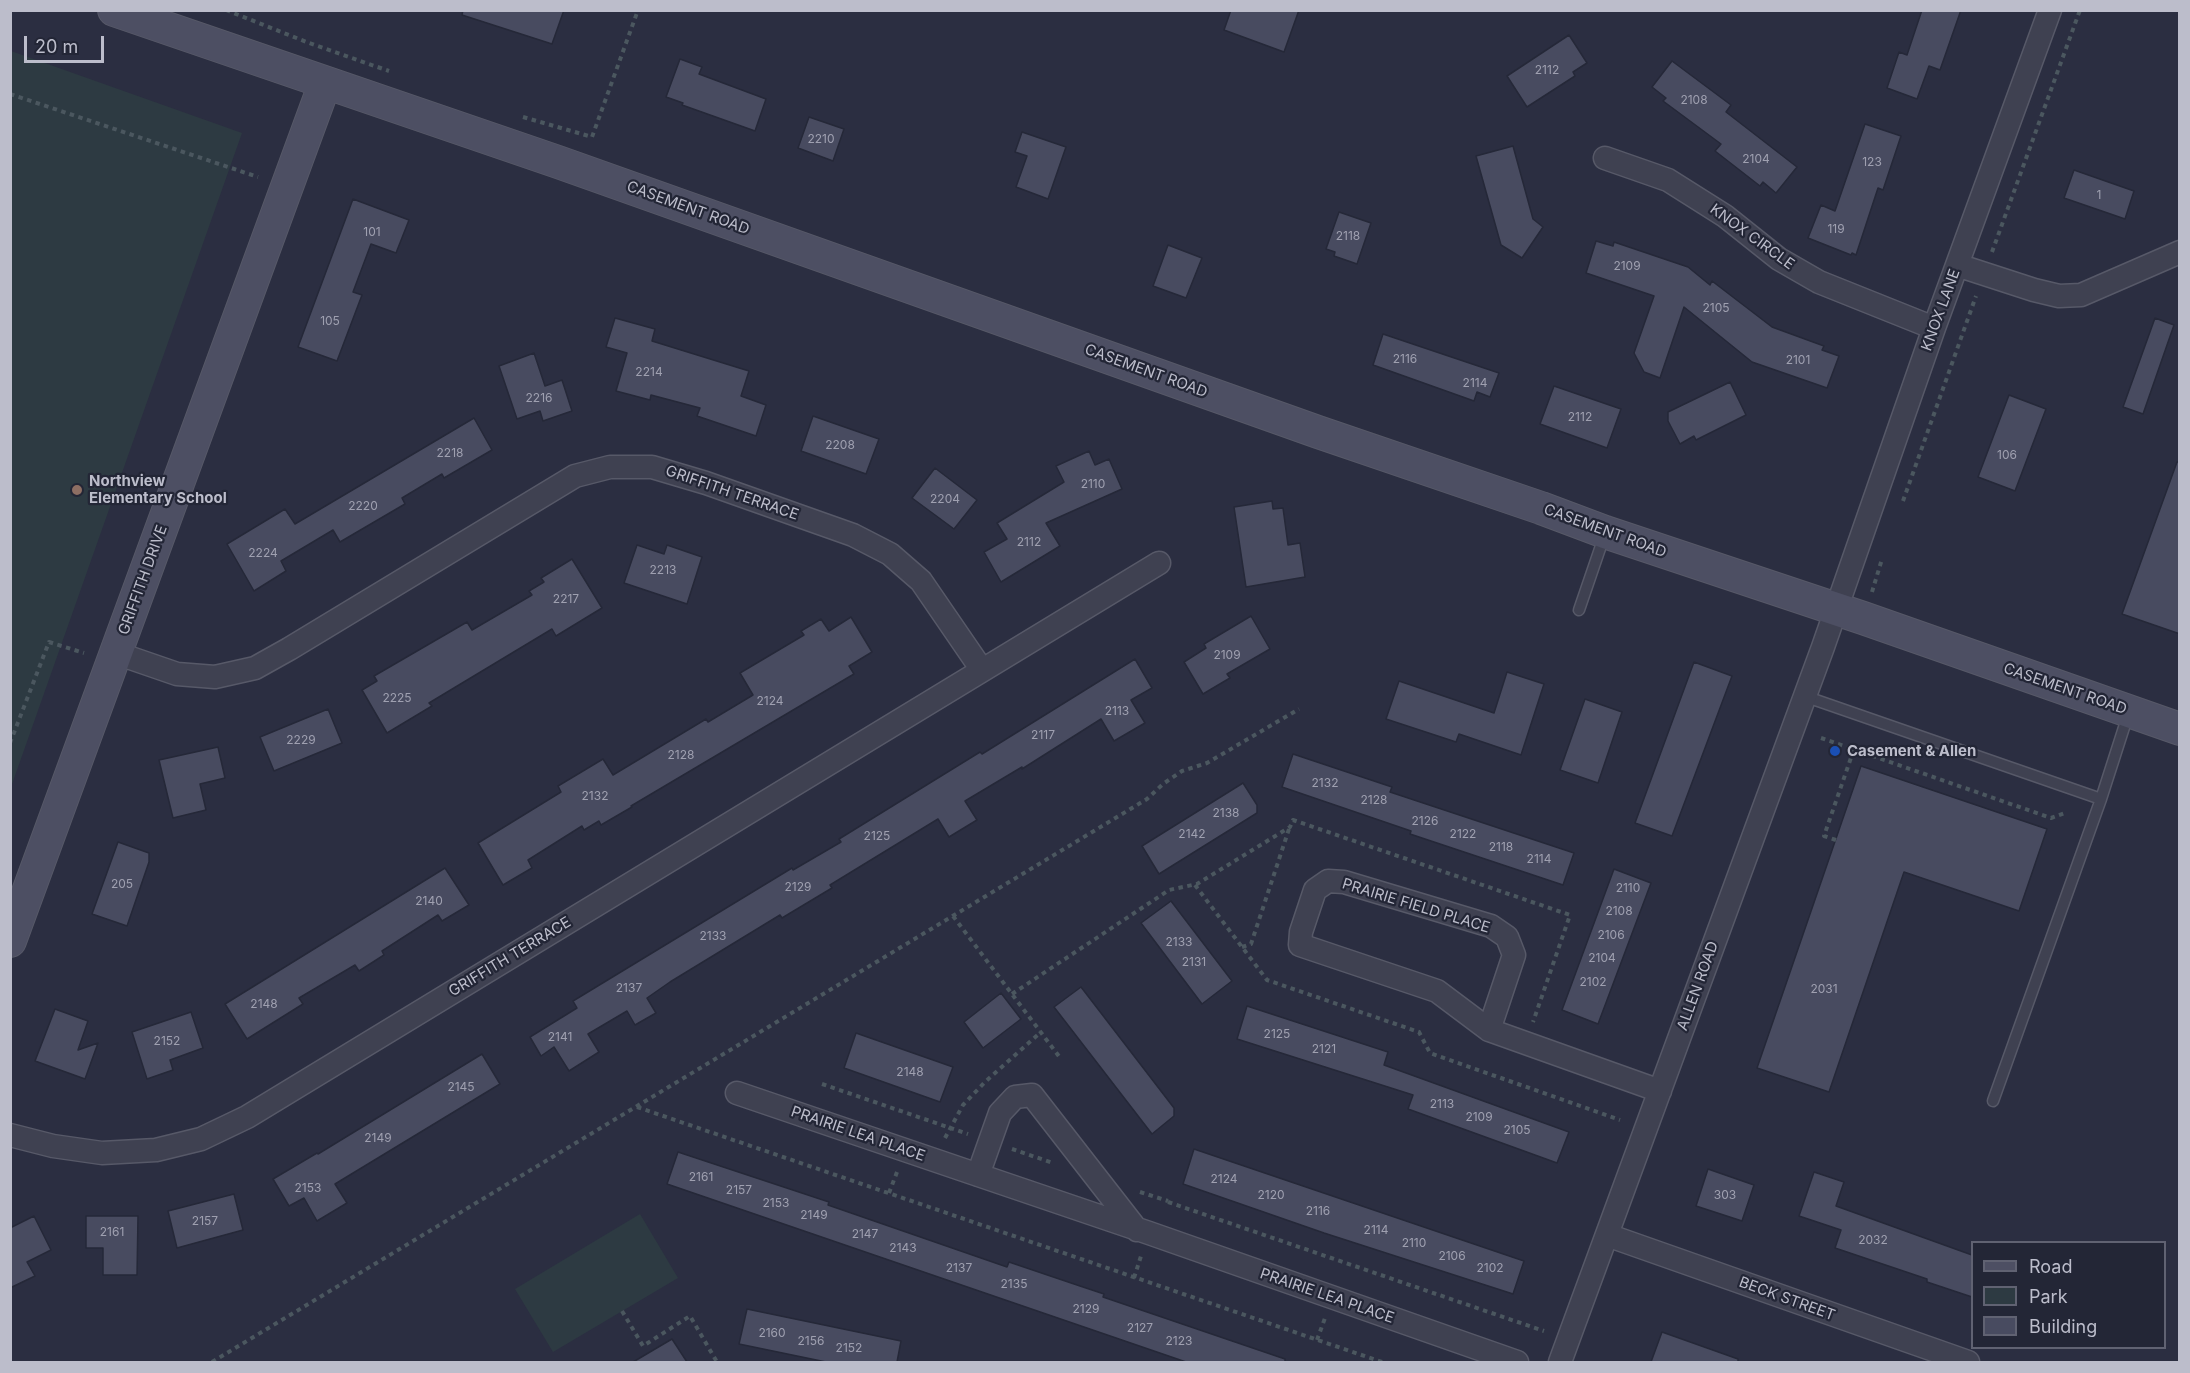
<!DOCTYPE html>
<style>
body{margin:0}
#map{position:relative;width:2190px;height:1373px;overflow:hidden;background:#2b2e41;font-family:Inter,sans-serif}
canvas{display:block}
.frame{position:absolute;inset:0;border:12px solid #bcbdcb;pointer-events:none}
.legend{position:absolute;left:1971px;top:1241px;width:195px;height:108px;box-sizing:border-box;background:#232636;border:2px solid #606272;margin:0;padding:8px 10px;list-style:none;font-size:18px;color:#bcbdcb}
.legend li{display:flex;align-items:center;gap:12px;height:30px}
.legend b{width:30px;border:2px solid #606272}
.scale{position:absolute;left:24px;top:36px;width:80px;height:27px;box-sizing:border-box;border:3px solid #bcbdcb;border-top:0;padding-left:8px;font-size:18px;line-height:21px;white-space:nowrap;color:#bcbdcb;-webkit-text-stroke:4px #232636;paint-order:stroke}
</style>
<div id="map">
<canvas width="2190" height="1373"></canvas>
<div class="frame"></div>
<ul class="legend">
<li><b style="height:8px;background:#4d4f63"></b>Road</li>
<li><b style="height:16px;background:#2d3a42"></b>Park</li>
<li><b style="height:16px;background:#484b60"></b>Building</li>
</ul>
<div class="scale">20 m</div>
</div>
<script>
const ctx = document.querySelector('canvas').getContext('2d');
ctx.lineJoin = 'round';
function fillPath(path, color) { ctx.fillStyle = color; ctx.fill(path, 'evenodd'); }
const shape = rows => new Path2D(rows.map(r => 'M' + r).join(''));
function stroke(path, color, width, dash) { ctx.strokeStyle = color; ctx.lineWidth = width; ctx.lineCap = dash ? 'butt' : 'round'; ctx.setLineDash(dash || []); ctx.stroke(path); }
function drawText(font, color, halo, rows, align = 'center') {
  ctx.font = font + ' Inter,sans-serif'; ctx.lineWidth = 4.5; ctx.setLineDash([]); ctx.textBaseline = 'middle'; ctx.strokeStyle = halo; ctx.fillStyle = color; for (const [text, x, y, turn = 0] of rows) {
    ctx.save(); ctx.translate(x, y); ctx.rotate((+turn || 0) * Math.PI / 180); ctx.textAlign = isNaN(turn) ? turn : align; if (halo) ctx.strokeText(text, 0, 0); ctx.fillText(text, 0, 0); ctx.restore();
  }
}
const green = shape([
 [11,51,242,133,11,787,10,51],
 [640,1214,678,1278,553,1352,515,1289]
]);
const building = shape([
 [463,10,564,10,552,44,462,15,463,10],
 [1231,10,1299,10,1284,52,1224,30,1231,10],
 [1922,10,1961,10,1940,70,1929,66,1917,99,1887,88,1899,52,1907,55,1922,10],
 [1569,35,1587,63,1573,72,1575,76,1527,107,1507,76,1569,35],
 [680,59,702,67,699,74,766,99,755,131,682,105,683,103,666,97,680,59],
 [1672,61,1731,105,1726,112,1797,167,1776,193,1763,182,1760,186,1715,151,1721,144,1663,101,1666,98,1652,87,1672,61],
 [809,117,844,129,833,161,798,148,809,117],
 [1865,124,1901,136,1883,190,1878,188,1856,255,1852,253,1851,255,1808,238,1821,205,1835,211,1865,124],
 [1022,132,1066,147,1048,199,1016,187,1027,156,1015,152,1022,132],
 [1513,146,1533,219,1543,227,1522,258,1501,245,1476,156,1513,146],
 [2074,170,2134,191,2125,219,2064,198,2074,170],
 [353,199,409,220,396,253,371,244,353,292,362,295,337,361,298,347,353,199],
 [1339,212,1371,223,1357,264,1334,256,1335,252,1326,249,1339,212],
 [1596,241,1613,246,1614,242,1688,267,1710,285,1712,281,1772,327,1824,346,1822,350,1839,356,1827,388,1752,362,1684,307,1660,378,1644,372,1634,353,1654,296,1586,273,1596,241],
 [1168,245,1202,258,1186,298,1153,286,1168,245],
 [615,318,655,329,652,341,749,371,741,396,766,405,756,436,697,416,700,408,651,395,650,400,616,391,627,353,606,347,615,318],
 [2155,318,2174,325,2143,414,2123,407,2155,318],
 [1383,334,1499,373,1490,397,1477,392,1474,401,1373,365,1383,334],
 [534,353,545,386,562,380,572,411,543,421,540,411,517,419,499,366,534,353],
 [1730,382,1746,415,1696,440,1694,436,1680,444,1668,421,1668,412,1730,382],
 [1554,386,1621,409,1607,448,1540,424,1554,386],
 [2009,395,2046,409,2015,491,1978,477,2009,395],
 [813,416,879,439,866,474,801,451,813,416],
 [474,418,492,450,444,478,442,474,402,498,405,504,340,542,333,530,281,561,286,571,254,591,227,544,285,509,295,524,474,418],
 [1089,451,1095,465,1109,459,1122,489,1046,523,1060,546,1001,582,984,552,1007,539,997,523,1064,482,1056,466,1089,451],
 [2177,462,2180,462,2180,634,2122,614,2177,462],
 [935,468,977,500,954,529,912,498,935,468],
 [1272,501,1273,509,1283,508,1288,545,1300,543,1305,577,1246,587,1234,507,1272,501],
 [637,545,664,554,667,545,702,557,687,604,624,583,637,545],
 [572,559,602,608,556,636,552,629,429,703,432,706,387,733,362,690,377,681,374,676,467,622,472,630,532,595,529,591,544,582,541,578,572,559],
 [1251,616,1270,649,1227,674,1230,678,1203,694,1184,662,1206,648,1204,644,1251,616],
 [851,617,872,652,849,666,854,674,631,806,632,807,601,825,599,821,584,830,582,826,528,860,532,868,503,885,478,843,561,792,558,786,603,759,613,775,706,719,708,722,753,695,740,673,804,635,801,631,821,619,829,631,851,617],
 [1135,659,1152,688,1131,700,1145,723,1114,741,1101,719,1022,769,1022,767,965,801,977,820,949,837,938,819,830,885,832,888,782,918,780,915,670,982,647,998,656,1013,635,1025,627,1011,588,1034,599,1052,569,1071,554,1047,541,1056,530,1037,577,1008,573,1001,792,868,793,870,841,842,839,839,920,789,980,752,982,754,1135,659],
 [1694,662,1732,676,1672,836,1635,823,1694,662],
 [1507,672,1544,684,1521,755,1459,734,1456,742,1386,719,1399,681,1494,713,1507,672],
 [1585,699,1622,712,1598,783,1560,770,1585,699],
 [328,709,342,743,274,771,260,737,328,709],
 [218,747,225,778,200,784,206,810,173,818,159,760,218,747],
 [1293,754,1392,787,1390,792,1574,853,1563,885,1410,834,1411,831,1282,787,1293,754],
 [1861,766,2047,829,2019,911,1904,872,1829,1092,1757,1068,1861,766],
 [1243,783,1257,805,1257,813,1159,874,1142,846,1243,783],
 [118,842,149,853,149,862,127,926,92,914,118,842],
 [445,868,469,905,442,921,438,915,382,951,384,955,359,971,355,965,299,998,303,1004,247,1039,225,1004,445,868],
 [1614,869,1651,883,1598,1024,1562,1010,1614,869],
 [1171,901,1232,981,1202,1004,1141,923,1171,901],
 [1081,987,1174,1108,1174,1116,1152,1134,1054,1007,1081,987],
 [1001,993,1021,1019,983,1048,964,1022,1001,993],
 [1247,1006,1388,1052,1384,1065,1569,1132,1557,1163,1408,1109,1413,1095,1237,1039,1247,1006],
 [55,1009,88,1021,78,1050,98,1043,85,1079,35,1061,55,1009],
 [191,1012,203,1048,170,1060,173,1070,147,1079,132,1032,191,1012],
 [856,1033,953,1067,940,1102,844,1068,856,1033],
 [482,1054,500,1084,335,1184,347,1203,317,1221,304,1198,289,1206,273,1179,317,1153,318,1154,482,1054],
 [1194,1149,1524,1261,1513,1294,1324,1233,1183,1184,1194,1149],
 [678,1152,829,1202,828,1205,1007,1267,1009,1262,1080,1286,1104,1294,1103,1297,1285,1359,1285,1362,1186,1362,667,1184,678,1152],
 [1708,1169,1754,1185,1742,1221,1696,1206,1708,1169],
 [1814,1172,1844,1182,1836,1206,1972,1255,1972,1297,1927,1282,1927,1279,1835,1248,1841,1230,1799,1216,1814,1172],
 [234,1194,243,1230,177,1248,168,1211,234,1194],
 [34,1216,51,1250,27,1262,35,1276,10,1288,10,1228,34,1216],
 [86,1216,138,1216,137,1275,103,1275,103,1248,86,1248,86,1216],
 [747,1309,901,1341,897,1362,826,1362,739,1344,747,1309],
 [1662,1332,1738,1359,1738,1362,1651,1362,1662,1332],
 [672,1339,687,1362,633,1362,672,1339]
]);
const path = shape([
 [226,10,309,43,389,71],
 [10,94,258,177],
 [523,117,592,137,638,10],
 [1992,252,2080,10],
 [1903,501,1976,296],
 [1872,592,1882,559],
 [1821,738,2051,818,2065,813],
 [10,743,49,642,84,653],
 [1836,840,1824,836,1854,749],
 [1195,885,1267,980,1419,1032,1430,1053,1620,1120],
 [953,916,1061,1059],
 [1242,947,1251,944,1289,829],
 [1012,994,1169,890,1197,884,1290,827,1293,820,1570,915,1533,1022],
 [822,1084,968,1134],
 [637,1107,1382,1362],
 [945,1138,963,1105,985,1082,1041,1032],
 [1012,1149,1053,1163],
 [1140,1192,1168,1201],
 [889,1193,897,1172],
 [1168,1202,1544,1331],
 [1134,1278,1141,1256],
 [622,1311,643,1346,690,1316,717,1362],
 [1317,1340,1325,1318],
 [212,1362,1147,799,1163,784,1182,771,1207,763,1299,709]
]);
const lane = shape([
 [1579,610,1605,534],
 [1804,696,2101,799],
 [1993,1101,2101,799,2128,715]
]);
const street = shape([
 [1605,158,1668,180,1725,216,1779,259,1819,282,1934,328],
 [1957,265,2034,290,2059,296,2081,295,2180,252],
 [116,653,177,674,215,677,255,668,289,649,575,476,610,467,652,467,706,483,853,535,890,554,921,581,982,670],
 [1489,1030,1514,955,1507,937,1491,926,1344,882,1328,881,1315,890,1301,932,1300,945,1437,991,1489,1030,1660,1091],
 [737,1093,1149,1233,1517,1362],
 [10,1135,53,1146,102,1153,156,1150,201,1139,247,1117,1159,563],
 [978,1175,1000,1113,1015,1097,1032,1095,1137,1230],
 [1607,1235,1968,1362],
 [1560,1362,1823,647,1934,328,2050,10]
]);
const secondary = shape([
 [114,10,558,162,1318,432,1541,508,1605,532,1863,618,2180,729],
 [10,941,325,83]
]);
const markers = [
 [77,490,6,"#8d6e63"],
 [1835,751,6,"#1a4fb4"]
];
const numberNames = [
 ["2112",1547,70],
 ["2108",1694,100],
 ["2210",821,139],
 ["2104",1756,159],
 ["123",1872,162],
 ["1",2099,195],
 ["119",1836,229],
 ["101",372,232],
 ["2118",1348,236],
 ["2109",1627,266],
 ["2105",1716,308],
 ["105",330,321],
 ["2116",1405,359],
 ["2101",1798,360],
 ["2214",649,372],
 ["2114",1475,383],
 ["2216",539,398],
 ["2112",1580,417],
 ["2208",840,445],
 ["2218",450,453],
 ["106",2007,455],
 ["2110",1093,484],
 ["2204",945,499],
 ["2220",363,506],
 ["2112",1029,542],
 ["2224",263,553],
 ["2213",663,570],
 ["2217",566,599],
 ["2109",1227,655],
 ["2225",397,698],
 ["2124",770,701],
 ["2113",1117,711],
 ["2117",1043,735],
 ["2229",301,740],
 ["2128",681,755],
 ["2132",1325,783],
 ["2132",595,796],
 ["2128",1374,800],
 ["2138",1226,813],
 ["2126",1425,821],
 ["2142",1192,834],
 ["2122",1463,834],
 ["2125",877,836],
 ["2118",1501,847],
 ["2114",1539,859],
 ["205",122,884],
 ["2129",798,887],
 ["2110",1628,888],
 ["2140",429,901],
 ["2108",1619,911],
 ["2106",1611,935],
 ["2133",713,936],
 ["2133",1179,942],
 ["2104",1602,958],
 ["2131",1194,962],
 ["2102",1593,982],
 ["2137",629,988],
 ["2031",1824,989],
 ["2148",264,1004],
 ["2125",1277,1034],
 ["2141",560,1037],
 ["2152",167,1041],
 ["2121",1324,1049],
 ["2148",910,1072],
 ["2145",461,1087],
 ["2113",1442,1104],
 ["2109",1479,1117],
 ["2105",1517,1130],
 ["2149",378,1138],
 ["2161",701,1177],
 ["2124",1224,1179],
 ["2153",308,1188],
 ["2157",739,1190],
 ["2120",1271,1195],
 ["303",1725,1195],
 ["2153",776,1203],
 ["2116",1318,1211],
 ["2149",814,1215],
 ["2157",205,1221],
 ["2114",1376,1230],
 ["2161",112,1232],
 ["2147",865,1234],
 ["2032",1873,1240],
 ["2110",1414,1243],
 ["2143",903,1248],
 ["2106",1452,1256],
 ["2137",959,1268],
 ["2102",1490,1268],
 ["2135",1014,1284],
 ["2129",1086,1309],
 ["2127",1140,1328],
 ["2160",772,1333],
 ["2156",811,1341],
 ["2123",1179,1341],
 ["2152",849,1348]
];
const streetNames = [
 ["CASEMENT ROAD",688,208,20],
 ["KNOX CIRCLE",1752,237,36],
 ["KNOX LANE",1941,310,-70],
 ["CASEMENT ROAD",1146,371,20],
 ["GRIFFITH TERRACE",732,493,19],
 ["CASEMENT ROAD",1605,531,20],
 ["GRIFFITH DRIVE",143,580,-70],
 ["CASEMENT ROAD",2065,689,19],
 ["PRAIRIE FIELD PLACE",1416,906,17],
 ["GRIFFITH TERRACE",510,957,-31],
 ["ALLEN ROAD",1698,986,-70],
 ["PRAIRIE LEA PLACE",858,1134,19],
 ["PRAIRIE LEA PLACE",1327,1296,19],
 ["BECK STREET",1787,1299,20]
];
const poiNames = [
 ["Northview",89,481],
 ["Elementary School",89,498],
 ["Casement & Allen",1847,751]
];
fillPath(green, '#2d3a42');
fillPath(building, '#484b60');
stroke(building, '#252838', 1.5);
stroke(lane, '#575968', 13);
stroke(street, '#575968', 25);
stroke(secondary, '#575968', 34);
stroke(path, '#4b575f', 4, [4.5, 4.5]);
stroke(lane, '#3f4151', 10);
stroke(street, '#3f4151', 22);
stroke(secondary, '#4d4f63', 32);
for (const [x, y, r, color] of markers) { const dot = new Path2D(); dot.arc(x, y, r, 0, 2 * Math.PI); ctx.fillStyle = color; ctx.fill(dot); stroke(dot, '#232636', 2); }
drawText('12px', '#9fa0b0', null, numberNames);
drawText('15px', '#bcbdcb', '#232636', streetNames);
drawText('bold 15px', '#bcbdcb', '#232636', poiNames, 'left');
</script>
